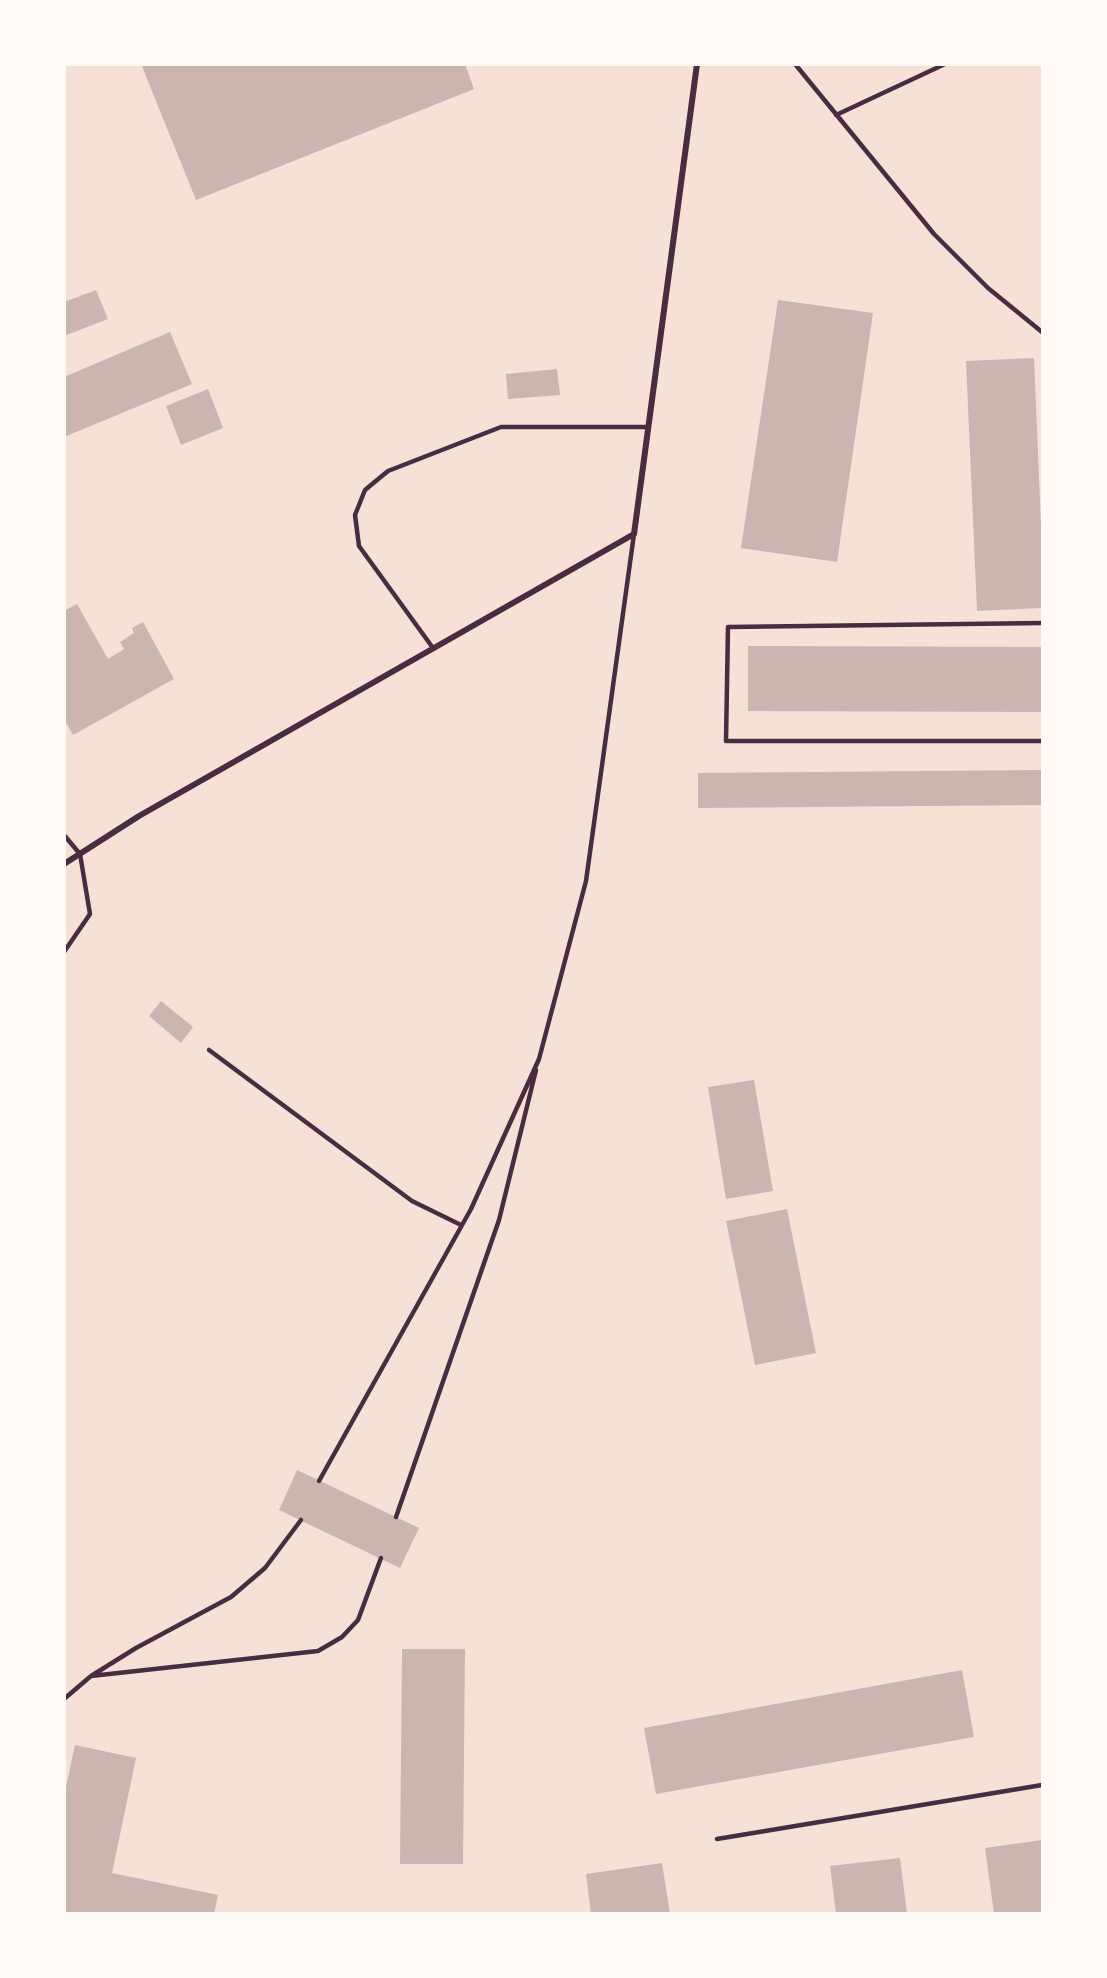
<!DOCTYPE html>
<style>
body{margin:0}
#map{position:relative;width:1107px;height:1978px;overflow:hidden;background:#f7e1d7;font-family:"Golos Text",sans-serif}
canvas{display:block}
.frame{position:absolute;inset:0;border:66px solid #fffaf5;pointer-events:none}
</style>
<div id="map">
<canvas width="1107" height="1978"></canvas>
<div class="frame"></div>
</div>
<script>
const ctx = document.querySelector('canvas').getContext('2d');
ctx.lineJoin = 'round';
function fillPath(path, color) { ctx.fillStyle = color; ctx.fill(path, 'evenodd'); }
const shape = rows => new Path2D(rows.map(r => 'M' + r).join(''));
function stroke(path, color, width, dash) { ctx.strokeStyle = color; ctx.lineWidth = width; ctx.lineCap = dash ? 'butt' : 'round'; ctx.setLineDash(dash || []); ctx.stroke(path); }
const building = shape([
 [141,64,465,64,474,89,196,200],
 [96,290,108,319,64,336,64,302],
 [778,300,873,313,837,562,741,548],
 [170,332,192,384,64,437,64,377],
 [1034,358,1042,548,1042,608,977,611,966,361],
 [557,369,560,395,508,399,506,374],
 [208,389,223,428,181,445,166,406],
 [77,604,108,659,124,649,120,642,134,633,132,628,143,622,174,679,73,735,64,719,64,611],
 [748,646,1042,647,1042,712,748,711],
 [1042,770,1042,805,698,808,698,773],
 [161,1001,193,1027,181,1043,149,1016],
 [754,1080,773,1191,726,1199,708,1087],
 [787,1209,816,1353,755,1365,726,1221],
 [297,1470,419,1528,400,1568,279,1510],
 [402,1649,465,1649,463,1864,400,1864],
 [962,1670,974,1737,656,1794,644,1728],
 [75,1745,136,1758,112,1873,218,1895,214,1914,64,1914,64,1796],
 [1042,1840,1042,1914,994,1914,985,1848],
 [900,1858,907,1914,836,1914,830,1866],
 [662,1863,670,1914,591,1914,586,1874]
]);
const service = shape([
 [795,64,934,234,988,288,1042,332],
 [836,115,945,64],
 [1042,623,728,627,726,741,1042,741],
 [433,648,359,546,355,515,365,490,388,471,501,427,648,427],
 [64,835,80,854,90,914,64,952],
 [209,1050,412,1201,461,1225],
 [319,1481,471,1209,539,1059,586,881,634,534],
 [396,1517,499,1220,536,1070],
 [91,1676,318,1651,342,1637,358,1620,381,1558],
 [64,1699,91,1676,136,1648,231,1597,265,1568,301,1520],
 [717,1839,1042,1785]
]);
const minor = shape([
 [64,864,139,816,634,534,697,64]
]);
fillPath(building, '#ccb4b1');
stroke(service, '#4a2c40', 4.5);
stroke(minor, '#4a2c40', 6);
</script>
